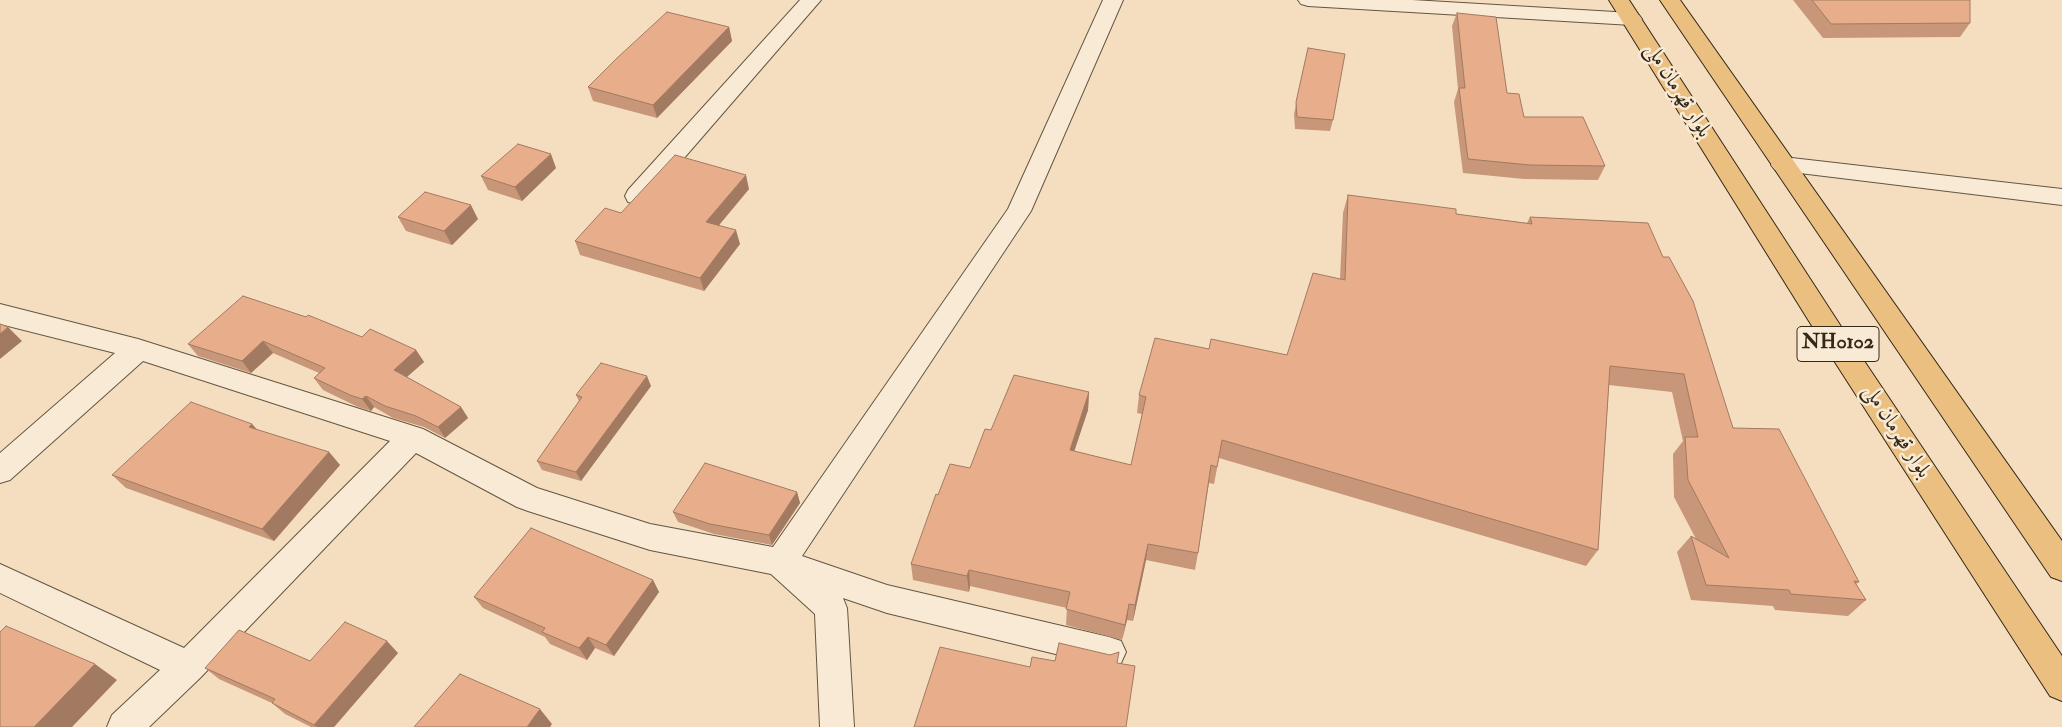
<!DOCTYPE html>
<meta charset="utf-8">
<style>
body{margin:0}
canvas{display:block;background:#f5debf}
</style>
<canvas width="2062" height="727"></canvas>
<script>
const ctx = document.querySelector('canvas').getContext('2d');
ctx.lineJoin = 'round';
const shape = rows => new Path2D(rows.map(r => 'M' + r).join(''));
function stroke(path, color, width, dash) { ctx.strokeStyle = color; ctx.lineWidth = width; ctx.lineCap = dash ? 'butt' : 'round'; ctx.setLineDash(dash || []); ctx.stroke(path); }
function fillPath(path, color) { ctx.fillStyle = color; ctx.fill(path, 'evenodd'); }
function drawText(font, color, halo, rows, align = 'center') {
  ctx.font = font + ' "IM FELL Double Pica",Amiri,serif'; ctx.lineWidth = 5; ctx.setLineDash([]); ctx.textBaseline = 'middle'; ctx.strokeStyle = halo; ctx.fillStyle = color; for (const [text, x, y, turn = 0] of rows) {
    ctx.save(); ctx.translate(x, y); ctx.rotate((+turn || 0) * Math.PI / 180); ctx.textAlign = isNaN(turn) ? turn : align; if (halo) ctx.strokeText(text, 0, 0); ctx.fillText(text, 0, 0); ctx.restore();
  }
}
const minor = shape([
 [800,0,821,0,646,202,637,204,628,202,625,196,628,190,800,0],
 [1103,0,1123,0,1031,211,802,556,887,585,1109,637,1121,641,1126,652,1121,663,1109,667,887,613,843,598,847,608,854,727,820,727,815,614,771,574,650,550,528,511,517,507,416,453,200,678,149,727,107,727,112,715,160,670,0,593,0,564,184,648,390,441,143,361,10,480,0,483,0,453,115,353,0,324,0,304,138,339,423,429,537,488,650,524,773,547,1008,209,1103,0],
 [1298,0,1412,0,1632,13,1639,15,1642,19,1639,23,1632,25,1308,6,1301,4,1298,0],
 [1783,157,2062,189,2062,205,1775,170,1771,165,1775,160,1783,157]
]);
const highway = shape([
 [1609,0,1629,0,1842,328,2062,656,2062,701,2050,696,1822,342,1609,0],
 [1660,0,1680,0,2062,541,2062,581,2051,577,1660,0]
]);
const wall = shape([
 [1793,0,1970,0,1970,23,1960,37,1823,38],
 [1457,13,1507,93,1524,117,1605,166,1598,180,1524,179,1463,173,1454,102,1458,89,1452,26],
 [729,27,732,41,657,118,593,101,588,87],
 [1308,48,1333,120,1330,131,1295,129,1294,114],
 [556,168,522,201,488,190,481,176],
 [749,189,719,225,740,244,704,291,580,255,575,241,621,213],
 [1348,195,1456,214,1527,223,1530,217,1648,223,1733,428,1859,582,1856,584,1866,600,1848,616,1775,610,1773,606,1691,600,1677,552,1691,536,1696,539,1674,497,1673,454,1683,441,1672,392,1609,385,1598,550,1586,566,1219,458,1214,484,1209,483,1198,553,1195,570,1146,560,1133,621,1127,620,1122,640,1066,625,1067,608,970,586,969,592,913,580,911,564,938,495,970,468,991,430,1089,392,1088,410,1074,451,1131,465,1142,414,1137,413,1139,395,1209,349,1287,355,1340,279,1343,213],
 [398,217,478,219,452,245,406,231],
 [362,337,416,350,424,362,407,377,461,407,468,418,445,438,424,427,393,418,374,407,371,411,358,407,323,390,314,378,319,373,273,353,251,373,198,356,188,344],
 [651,386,581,481,542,470,537,461,579,401,576,395],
 [252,424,257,430,329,452,340,465,274,541,126,488,112,475],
 [797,492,800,503,772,545,714,534,678,522,673,512],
 [653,580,659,592,614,656,595,648,587,660,550,644,545,637,483,608,474,597],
 [398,653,334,727,311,727,285,714,272,703,219,679,205,668,310,661]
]);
const shadedWall = shape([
 [729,27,732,41,657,118,653,105],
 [551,154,556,168,522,201,515,187],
 [746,175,749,189,710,236,706,222],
 [471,205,478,219,452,245,444,231],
 [736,230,740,244,704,291,700,278],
 [8,327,22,341,0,359,0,334],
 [263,341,273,353,251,373,242,361],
 [416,350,424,362,402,381,394,370],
 [647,376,651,386,581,481,576,472],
 [1089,392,1088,410,1069,467,1070,450],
 [366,396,374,407,371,411,362,399],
 [461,407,468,418,445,438,438,427],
 [252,424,264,437,249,427],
 [329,452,340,465,274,541,262,529],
 [797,492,800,503,772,545,769,535],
 [1148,544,1146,560,1133,621,1135,605],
 [969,570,970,586,969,592,967,576],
 [653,580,659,592,614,656,606,645],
 [1129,604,1127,620,1122,640,1125,625],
 [588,637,595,648,587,660,579,648],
 [387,641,398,653,334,727,317,727,314,725],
 [95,664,117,680,72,727,34,727],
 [540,709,552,724,550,727,527,727]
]);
const building = shape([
 [1812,0,1970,0,1970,23,1831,24,1812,0],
 [667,12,729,27,653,105,588,87,616,59,667,12],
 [1457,13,1496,17,1507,93,1519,94,1524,117,1583,117,1605,166,1530,165,1468,159,1459,88,1465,88,1457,13],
 [1308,48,1345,54,1333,120,1297,117,1296,102,1308,48],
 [518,144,551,154,515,187,481,176,518,144],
 [675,155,746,175,706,222,736,230,700,278,575,241,605,208,621,213,675,155],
 [425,192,471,205,444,231,398,217,425,192],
 [1348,195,1456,209,1456,214,1532,224,1530,217,1648,223,1663,257,1669,257,1693,301,1733,428,1779,429,1859,582,1854,581,1866,600,1791,594,1789,590,1706,585,1691,536,1729,558,1688,480,1685,437,1698,437,1684,374,1610,366,1598,550,1222,440,1217,467,1211,465,1198,553,1148,544,1135,605,1129,604,1125,625,1066,609,1070,592,969,570,967,576,911,564,936,494,938,495,950,464,970,468,985,429,991,430,1014,375,1089,392,1070,450,1131,465,1146,397,1139,395,1155,338,1209,349,1211,339,1287,355,1313,273,1345,280,1348,195],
 [243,296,306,317,308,315,362,337,370,329,416,350,394,370,461,407,438,427,416,416,385,406,366,396,362,399,350,395,314,378,325,368,263,341,242,361,188,344,243,296],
 [0,324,8,327,0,334,0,324],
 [601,363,647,376,576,472,537,461,582,397,576,395,601,363],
 [191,402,252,424,249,427,329,452,262,529,112,475,191,402],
 [705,463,797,492,769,535,710,524,673,512,705,463],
 [531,528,653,580,606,645,588,637,579,648,542,632,545,628,474,597,531,528],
 [345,622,387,641,314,725,272,703,275,699,205,668,239,630,310,661,345,622],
 [6,626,95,664,34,727,0,727,0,632,6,626],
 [1059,643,1110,655,1119,652,1117,663,1135,666,1126,727,914,727,940,647,1030,667,1032,657,1055,661,1059,643],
 [460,674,540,709,527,727,414,727,460,674]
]);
const shields = [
 [1838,344,82]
];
const shieldNames = [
 ["NH0102",1838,344]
];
const streetNames = [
 ["بلوار قهرمان ملی",1677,91,58],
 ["بلوار قهرمان ملی",1896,432,57]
];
stroke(minor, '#645641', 2);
stroke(highway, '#342817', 2);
fillPath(minor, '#f8ead5');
fillPath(highway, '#eabf80');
fillPath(wall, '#c89678');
fillPath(shadedWall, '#a27a61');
fillPath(building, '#e8ae8b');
stroke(building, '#a27a61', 1);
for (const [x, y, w] of shields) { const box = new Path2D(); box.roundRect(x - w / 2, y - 17.5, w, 35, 4); ctx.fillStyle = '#f8ead5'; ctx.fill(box); stroke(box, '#342817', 1); }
drawText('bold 20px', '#342817', null, shieldNames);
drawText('21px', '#342817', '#f8ead5', streetNames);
</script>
